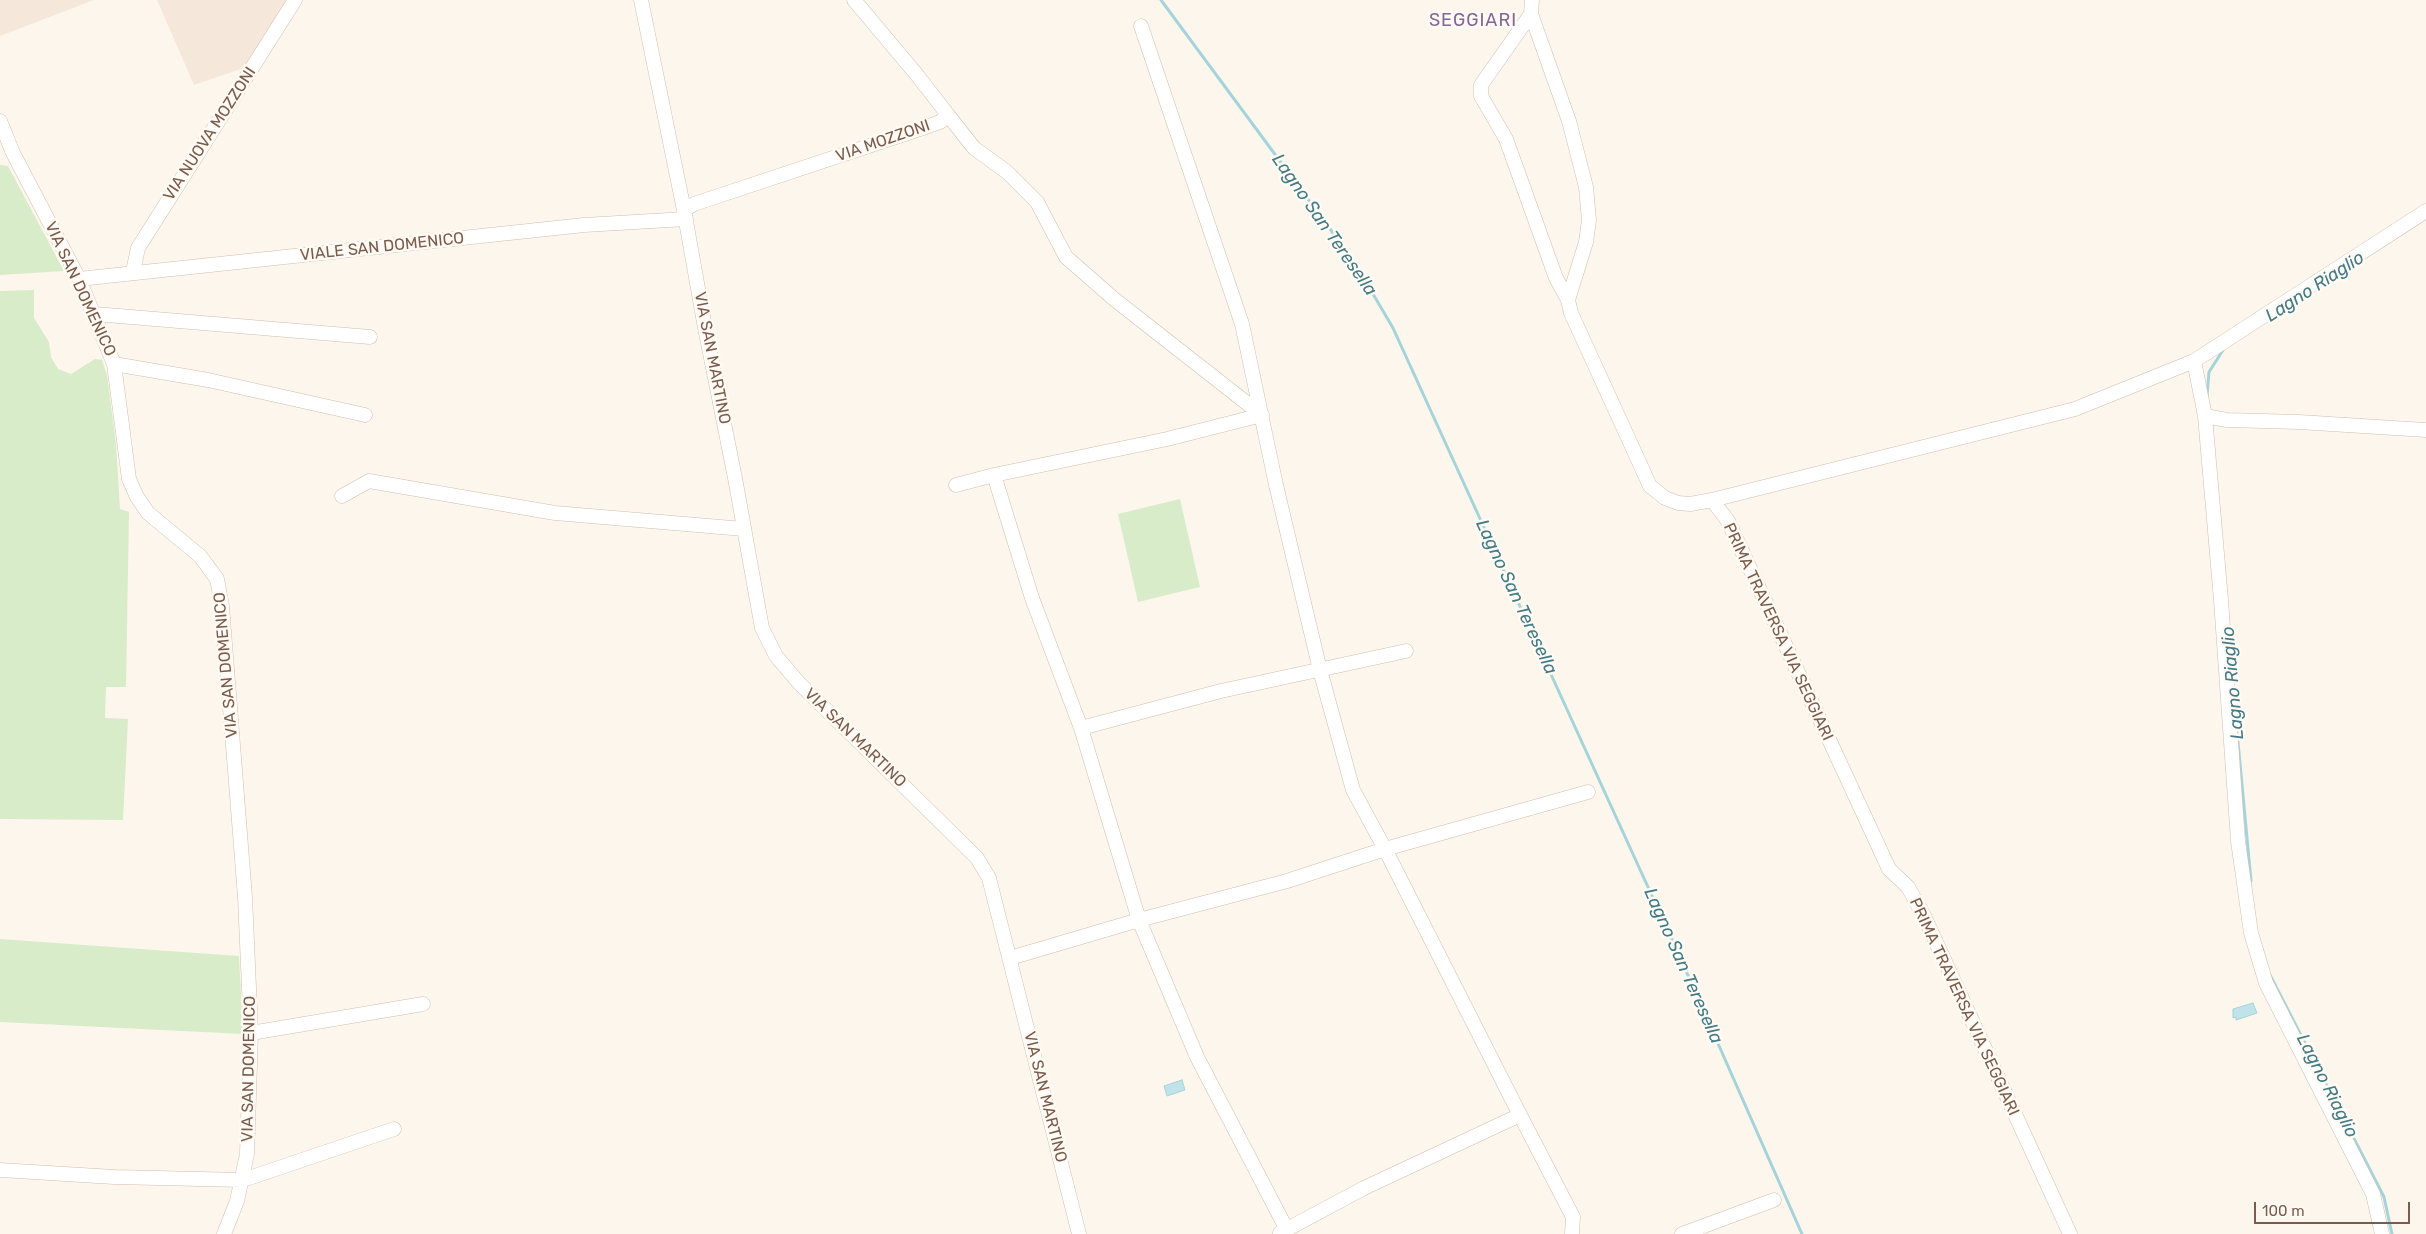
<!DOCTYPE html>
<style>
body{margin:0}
#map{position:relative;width:2426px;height:1234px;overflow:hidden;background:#fdf6ec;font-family:Rubik,sans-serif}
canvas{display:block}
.scale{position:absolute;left:2254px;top:1202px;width:156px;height:22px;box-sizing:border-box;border:2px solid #7a5c4d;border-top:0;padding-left:6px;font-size:15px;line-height:18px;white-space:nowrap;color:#7a5c4d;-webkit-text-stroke:4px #fffaf3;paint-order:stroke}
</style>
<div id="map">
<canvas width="2426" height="1234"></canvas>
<div class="scale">100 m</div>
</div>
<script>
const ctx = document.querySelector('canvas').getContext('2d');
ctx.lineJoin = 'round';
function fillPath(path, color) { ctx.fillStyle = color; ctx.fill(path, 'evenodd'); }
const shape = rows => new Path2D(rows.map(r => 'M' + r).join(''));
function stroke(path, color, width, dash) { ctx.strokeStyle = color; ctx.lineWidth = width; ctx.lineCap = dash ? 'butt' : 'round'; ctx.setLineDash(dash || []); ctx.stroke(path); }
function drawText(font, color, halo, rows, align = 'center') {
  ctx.font = font + ' Rubik,sans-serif'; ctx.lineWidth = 5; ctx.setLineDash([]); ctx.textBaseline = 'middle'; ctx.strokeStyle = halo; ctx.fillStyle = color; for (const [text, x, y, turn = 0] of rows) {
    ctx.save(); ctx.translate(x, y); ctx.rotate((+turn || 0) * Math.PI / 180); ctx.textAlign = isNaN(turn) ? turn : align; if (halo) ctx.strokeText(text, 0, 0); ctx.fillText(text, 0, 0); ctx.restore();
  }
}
const residential = shape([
 [0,0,94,0,0,36],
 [157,0,303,0,264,61,194,85]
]);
const green = shape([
 [0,165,8,166,64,271,0,275],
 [34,290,34,318,49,342,51,357,58,369,71,374,95,359,102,360,107,375,116,444,120,509,129,512,126,687,106,687,105,718,128,719,123,820,0,819,0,291],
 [1180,499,1200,587,1138,602,1118,514],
 [0,939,239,956,243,1034,0,1022]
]);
const water = shape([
 [2253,1003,2257,1013,2236,1020,2236,1017,2233,1018,2233,1009,2253,1003],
 [1182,1080,1185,1090,1167,1096,1164,1086,1182,1080]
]);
const stream = shape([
 [1161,0,1353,260,1393,328,1679,955,1802,1234],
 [2207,396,2209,372,2225,347],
 [2236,721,2251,881],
 [2270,975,2384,1197,2392,1234]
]);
const minor = shape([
 [641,0,684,210],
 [854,0,917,75,948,115,940,122,923,128,694,204,684,210,705,328,735,478,762,628,776,656,799,683,977,858,989,878,1079,1234],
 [1532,0,1531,14,1569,121,1586,187,1589,220,1586,242,1568,300,1571,313,1650,486,1665,498,1678,503,1690,504,1712,500,2075,409,2194,361,2426,211],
 [1531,14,1481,85,1481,96,1506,139,1556,278,1568,300],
 [1141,26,1242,324,1276,485,1320,670,1353,790,1385,849,1520,1115],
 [948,115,974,148,1007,172,1037,202,1066,257,1114,299,1262,415],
 [0,121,13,153,79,279,114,364,129,479,137,497,148,513,200,556,217,579,222,606,245,897,251,1033,247,1154,237,1201,224,1234],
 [133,272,138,248,295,0],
 [79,279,584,225,686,219],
 [95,314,370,337],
 [2194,361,2205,416,2227,420,2299,422,2426,430],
 [114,364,208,380,365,415],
 [2205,416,2221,600,2238,841,2251,933,2266,983,2373,1194,2382,1234],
 [994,475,1032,598,1081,728,1139,920,1197,1057,1287,1230],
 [956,485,994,475,1167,439,1262,415],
 [342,496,369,481,555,513,744,529],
 [1712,500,1728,521,1889,869,1908,887,1924,916,2070,1234],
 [1081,728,1221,691,1406,651],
 [1010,958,1139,920,1287,881,1385,849,1588,792],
 [251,1033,423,1004],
 [0,1170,114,1177,243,1180,394,1129],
 [1280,1233,1364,1188,1520,1115,1573,1217,1572,1234],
 [1682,1234,1774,1200]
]);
const streetNames = [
 ["VIA NUOVA MOZZONI",210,134,-57],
 ["VIA MOZZONI",883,141,-19],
 ["VIALE SAN DOMENICO",382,247,-6],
 ["VIA SAN DOMENICO",80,289,65],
 ["VIA SAN MARTINO",712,358,79],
 ["PRIMA TRAVERSA VIA SEGGIARI",1778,632,65],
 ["VIA SAN DOMENICO",226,665,-95],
 ["VIA SAN MARTINO",855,738,44],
 ["PRIMA TRAVERSA VIA SEGGIARI",1964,1007,65],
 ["VIA SAN DOMENICO",249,1069,-89],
 ["VIA SAN MARTINO",1045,1097,76]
];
const neighbourhoodNames = [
 ["SEGGIARI",1473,21]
];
const waterNames = [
 ["Lagno San Teresella",1324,225,55],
 ["Lagno Riaglio",2315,287,-33],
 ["Lagno San Teresella",1516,597,65],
 ["Lagno Riaglio",2233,683,-95],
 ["Lagno San Teresella",1683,966,66],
 ["Lagno Riaglio",2327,1086,63]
];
fillPath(residential, '#f5e8da');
fillPath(green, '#d8ecc9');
fillPath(water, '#bfe3e8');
stroke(water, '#a5d3da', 1);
stroke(stream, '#a5d3da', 3);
stroke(minor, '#d1beb0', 15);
stroke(minor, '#fff', 14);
drawText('16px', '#7a5c4d', '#fffaf3', streetNames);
ctx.letterSpacing = '1px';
drawText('18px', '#846695', '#fffaf3', neighbourhoodNames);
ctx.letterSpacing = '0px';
drawText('italic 18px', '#437c86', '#fffaf3', waterNames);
</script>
